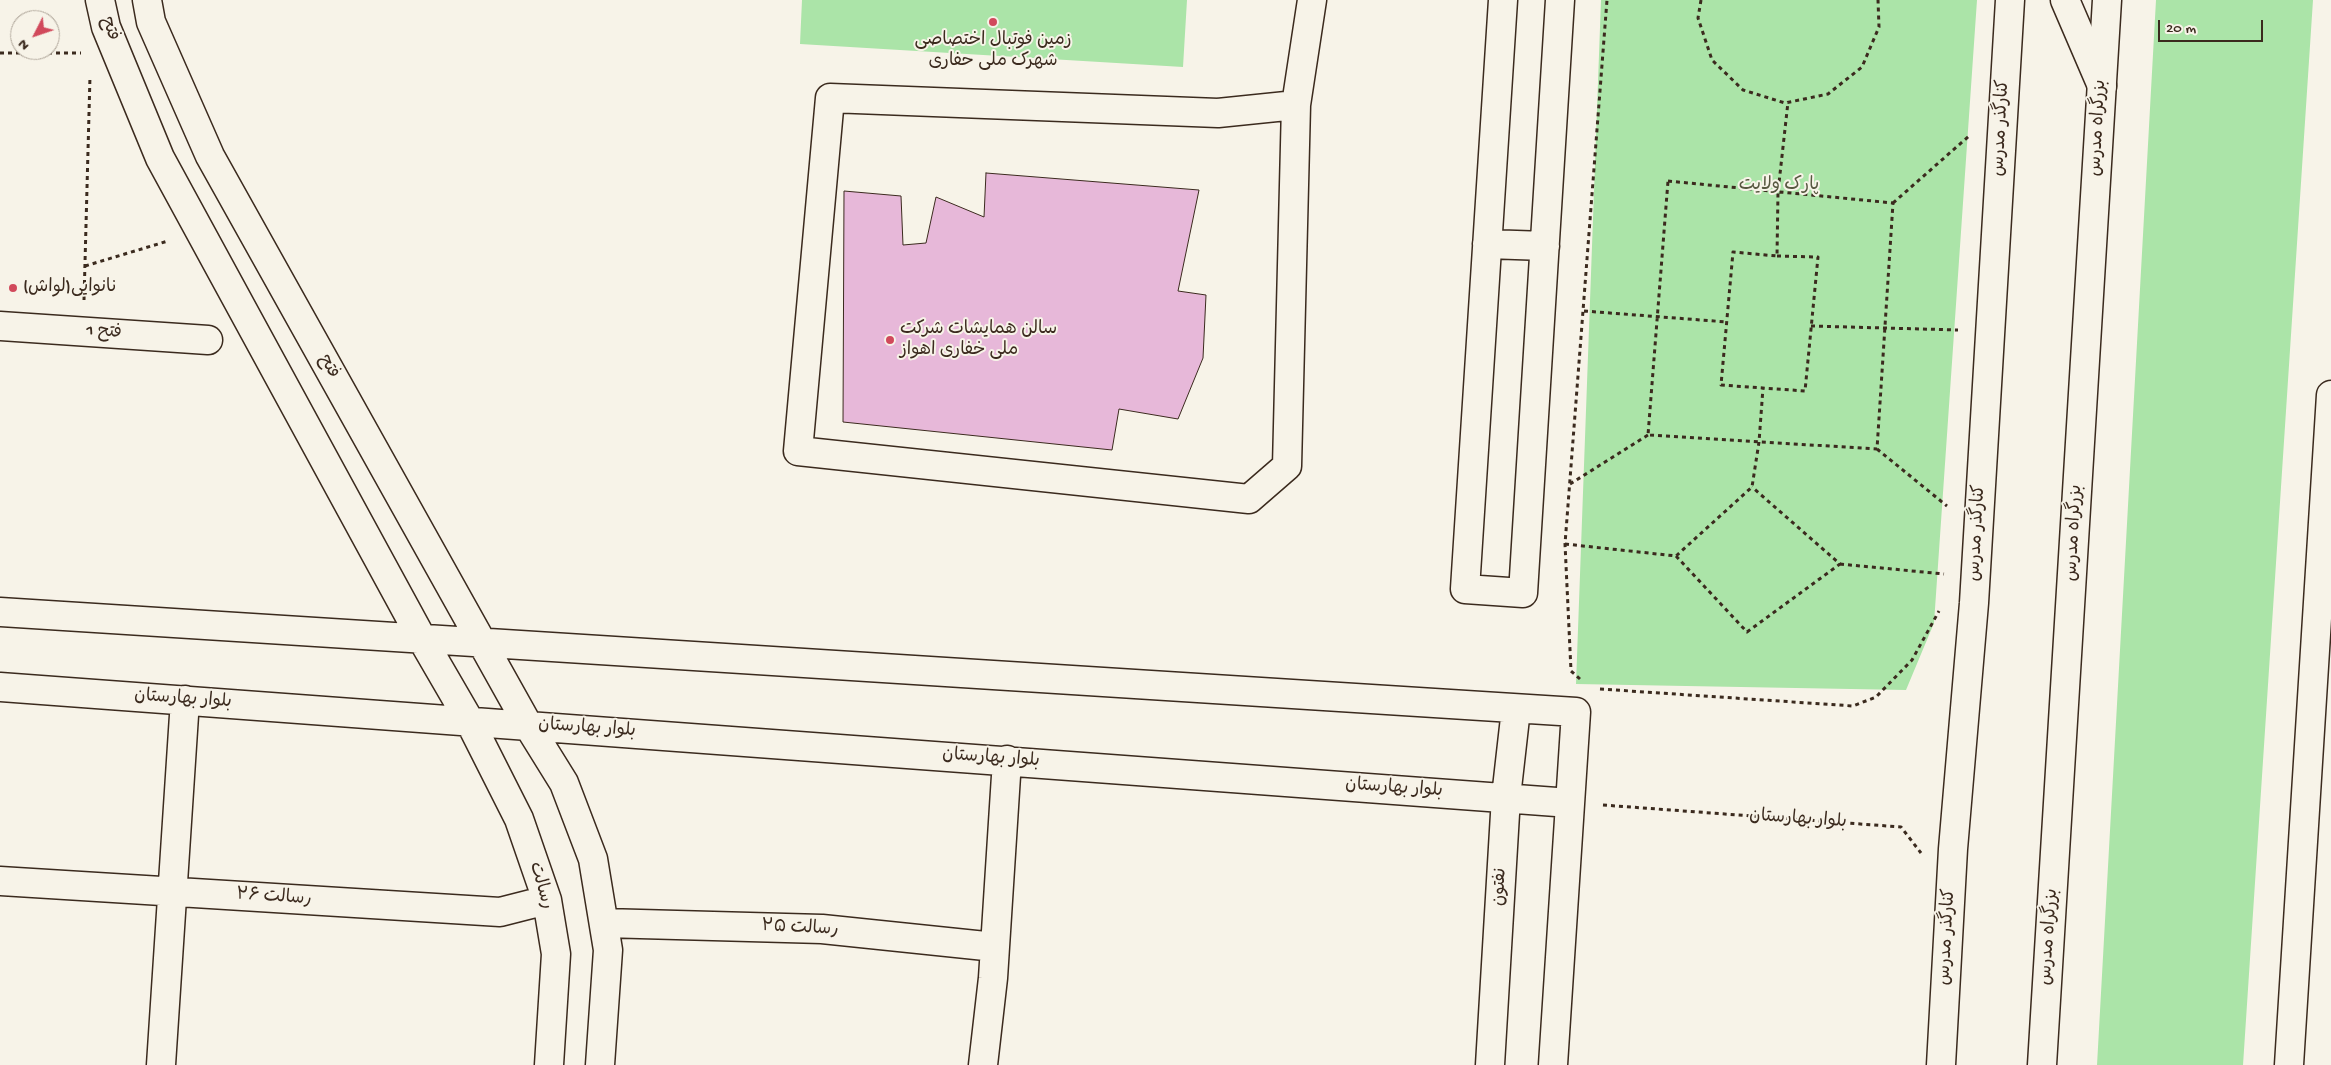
<!DOCTYPE html>
<meta charset="utf-8">
<style>
body{margin:0}
#map{position:relative;width:2331px;height:1065px;overflow:hidden;background:#f7f3e8;font-family:"Gochi Hand",sans-serif}
canvas{display:block}
.north{position:absolute;left:10px;top:10px;width:50px;height:50px;box-sizing:border-box;background:#f7f3e8;border:1px solid #aca397;border-radius:50%;rotate:229deg;font-size:14px;font-weight:700;line-height:20px;text-align:center;color:#3b2a1e}
.north::after{content:'';display:block;margin:auto;width:18px;height:22px;background:#d1495b;clip-path:polygon(50% 0,100% 100%,50% 72%,0 100%)}
.scale{position:absolute;left:2158px;top:20px;width:105px;height:22px;box-sizing:border-box;border:2px solid #3b2a1e;border-top:0;padding-left:6px;font-size:15px;line-height:18px;white-space:nowrap;color:#3b2a1e;-webkit-text-stroke:4px #f7f3e8;paint-order:stroke}
</style>
<div id="map">
<canvas width="2331" height="1065"></canvas>
<div class="north">N</div>
<div class="scale">20 m</div>
</div>
<script>
const ctx = document.querySelector('canvas').getContext('2d');
ctx.lineJoin = 'round';
function fillPath(path, color) { ctx.fillStyle = color; ctx.fill(path, 'evenodd'); }
const shape = rows => new Path2D(rows.map(r => 'M' + r).join(''));
function stroke(path, color, width, dash) { ctx.strokeStyle = color; ctx.lineWidth = width; ctx.lineCap = dash ? 'butt' : 'round'; ctx.setLineDash(dash || []); ctx.stroke(path); }
function drawText(font, color, halo, rows, align = 'center') {
  ctx.font = font + ' "Gochi Hand","Playpen Sans Arabic",sans-serif'; ctx.lineWidth = 4; ctx.setLineDash([]); ctx.textBaseline = 'middle'; ctx.strokeStyle = halo; ctx.fillStyle = color; for (const [text, x, y, turn = 0] of rows) {
    ctx.save(); ctx.translate(x, y); ctx.rotate((+turn || 0) * Math.PI / 180); ctx.textAlign = isNaN(turn) ? turn : align; if (halo) ctx.strokeText(text, 0, 0); ctx.fillText(text, 0, 0); ctx.restore();
  }
}
const green = shape([
 [802,0,1187,0,1183,67,800,44],
 [1601,0,1977,0,1934,623,1906,690,1576,684],
 [2156,0,2313,0,2243,1065,2097,1065]
]);
const building = shape([
 [986,173,1199,190,1178,291,1206,295,1203,358,1178,419,1119,409,1112,450,843,422,844,191,901,196,903,245,926,243,936,197,984,217,986,173]
]);
const path = shape([
 [1701,0,1698,18,1712,60,1743,90,1785,103,1828,94,1862,67,1879,27,1878,0],
 [0,53,81,53],
 [1668,181,1893,203,1877,449,1648,435,1668,181],
 [1893,203,1969,136],
 [1777,256,1818,257,1805,391,1721,385,1733,252,1777,256,1778,192,1788,102],
 [85,266,168,241],
 [84,300,90,76],
 [1584,311,1727,322],
 [1811,326,1958,330],
 [1877,449,1947,506],
 [1570,484,1648,435],
 [1565,544,1676,556,1752,487,1759,442,1763,388],
 [1676,556,1747,632,1840,564,1752,487],
 [1840,564,1944,574],
 [1580,679,1571,671,1565,544,1607,0],
 [1600,689,1853,706,1876,697,1912,660,1939,611],
 [1603,805,1901,827,1921,853]
]);
const minor = shape([
 [100,0,106,27,160,158,422,639,469,720,519,819,547,900,556,954,549,1065],
 [147,0,151,22,210,156,528,725,564,783,593,859,608,950,600,1065],
 [1503,0,1465,589,1523,593,1560,0],
 [2065,0,2102,86],
 [1296,105,1218,113,830,98,798,451,1249,499,1287,466,1296,105,1312,0],
 [1487,244,1545,246],
 [0,326,208,340],
 [0,612,1576,712,1553,1065],
 [0,687,1570,803],
 [0,881,500,912,547,900],
 [604,923,822,929,995,947],
 [161,1065,185,700],
 [983,1065,993,978,1007,760],
 [1490,1065,1506,797,1516,709],
 [1941,1065,1953,849,1974,603,2010,0]
]);
const highway = shape([
 [2042,1065,2107,0],
 [2289,1065,2331,395]
]);
const markers = [
 [993,22,5,"#d1495b"],
 [13,288,5,"#d1495b"],
 [890,340,5,"#d1495b"]
];
const streetNames = [
 ["فتح",109,29,71],
 ["کنارگذر مدرس",2002,128,-87],
 ["بزرگراه مدرس",2099,128,-87],
 ["فتح 1",104,333,4],
 ["فتح",328,367,61],
 ["کنارگذر مدرس",1978,533,-87],
 ["بزرگراه مدرس",2075,533,-87],
 ["بلوار بهارستان",183,700,4],
 ["بلوار بهارستان",587,729,4],
 ["بلوار بهارستان",991,759,4],
 ["بلوار بهارستان",1394,789,4],
 ["بلوار بهارستان",1798,820,4],
 ["رسالت",540,886,74],
 ["نفتون",1501,887,-87],
 ["رسالت ۲۶",274,898,4],
 ["رسالت ۲۵",800,929,3],
 ["کنارگذر مدرس",1948,937,-87],
 ["بزرگراه مدرس",2050,937,-86]
];
const poiNames = [
 ["زمین فوتبال اختصاصی",993,41,"center"],
 ["شهرک ملی حفاری",993,62,"center"],
 ["نانوایى(لواش)",23,288],
 ["سالن همایشات شرکت",900,330],
 ["ملی خفاری اهواز",900,351]
];
const parkNames = [
 ["پارک ولایت",1779,186]
];
fillPath(green, '#abe4a8');
fillPath(building, '#e7b8d9');
stroke(building, '#3b2a1e', 1);
stroke(minor, '#3b2a1e', 31);
stroke(highway, '#3b2a1e', 31);
stroke(path, '#3b2a1e', 3, [4, 4]);
stroke(minor, '#f7f3e8', 28);
stroke(highway, '#f7f3e8', 28);
for (const [x, y, r, color] of markers) { const dot = new Path2D(); dot.arc(x, y, r, 0, 2 * Math.PI); ctx.fillStyle = color; ctx.fill(dot); stroke(dot, '#f7f3e8', 2); }
drawText('18px', '#3b2a1e', '#f7f3e8', streetNames);
drawText('18px', '#3b2a1e', '#f7f3e8', poiNames, 'left');
drawText('18px', '#575840', '#f7f3e8', parkNames);
</script>
